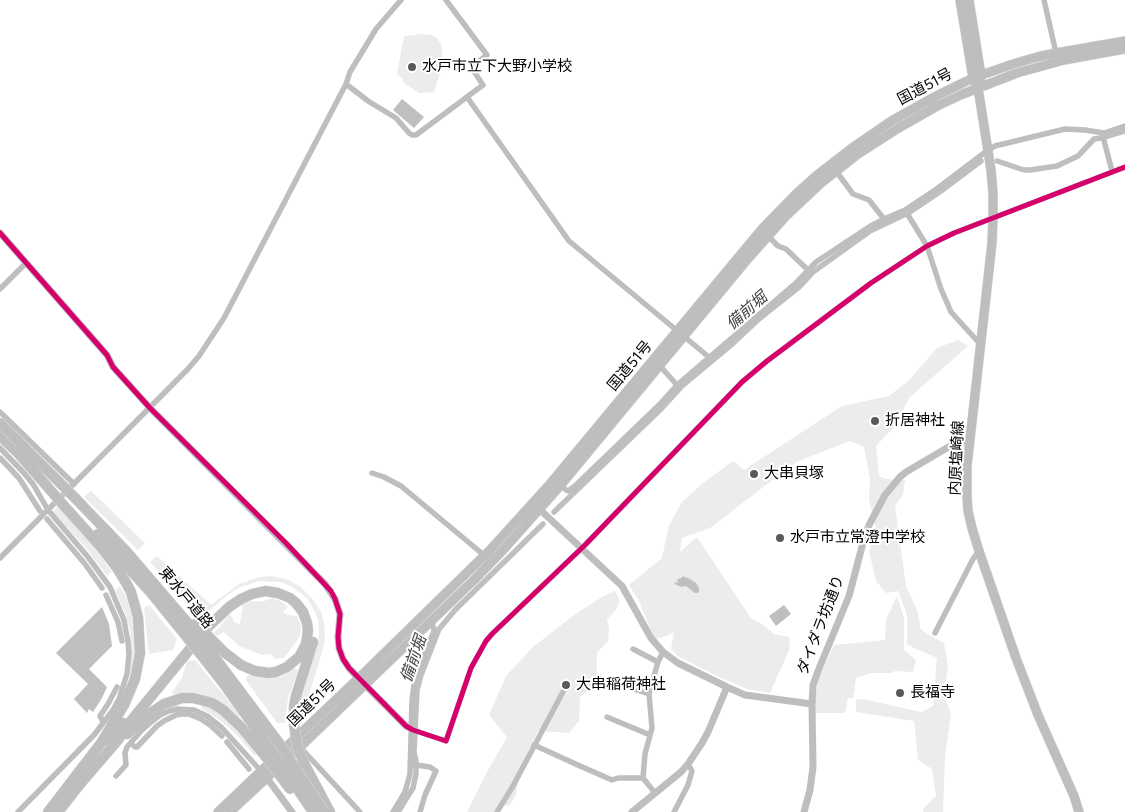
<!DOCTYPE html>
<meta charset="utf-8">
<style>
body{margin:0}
canvas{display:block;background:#fff}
</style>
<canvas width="1125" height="812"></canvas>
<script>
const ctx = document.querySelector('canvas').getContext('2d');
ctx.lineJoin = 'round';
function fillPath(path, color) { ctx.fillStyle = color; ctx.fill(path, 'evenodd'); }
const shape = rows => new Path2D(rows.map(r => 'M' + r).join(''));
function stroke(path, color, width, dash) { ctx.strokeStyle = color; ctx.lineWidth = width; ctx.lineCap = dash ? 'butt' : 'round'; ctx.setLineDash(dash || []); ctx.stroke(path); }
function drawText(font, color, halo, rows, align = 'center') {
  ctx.font = font + ' Figtree,"Noto Sans JP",sans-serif'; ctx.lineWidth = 4; ctx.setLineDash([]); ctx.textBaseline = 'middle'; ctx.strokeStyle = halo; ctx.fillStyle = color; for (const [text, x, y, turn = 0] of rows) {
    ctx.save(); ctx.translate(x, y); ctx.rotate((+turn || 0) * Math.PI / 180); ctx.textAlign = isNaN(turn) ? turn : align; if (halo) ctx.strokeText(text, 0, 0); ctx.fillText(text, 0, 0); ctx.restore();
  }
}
const green = shape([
 [423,34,432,35,437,38,441,44,443,64,434,92,419,93,404,83,402,78,397,74,404,36],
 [958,340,968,346,909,398,895,426,876,446,879,476,885,479,905,480,903,495,895,506,906,586,917,610,921,630,944,643,948,666,944,695,951,714,945,757,943,812,923,812,923,809,936,796,932,769,918,760,914,721,856,712,856,699,868,700,921,712,933,706,937,658,914,648,907,644,907,615,898,591,886,593,876,581,869,551,876,530,869,499,870,480,864,447,850,441,796,462,710,528,682,538,680,552,697,537,751,618,762,624,774,634,789,637,790,648,770,693,747,689,719,677,679,657,671,649,674,632,669,635,656,639,649,626,639,601,629,585,662,558,668,529,674,516,682,502,703,483,733,461,744,470,842,406,889,396,908,381,937,348],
 [91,491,145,543,138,550,84,497],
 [58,506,93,545,112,572,107,576,87,549,52,512],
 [157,556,211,605,239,584,260,577,271,576,282,578,290,581,301,587,313,600,321,612,324,623,325,641,320,659,309,694,307,716,298,716,298,706,306,677,318,646,319,631,318,619,313,608,307,598,291,586,280,582,259,581,240,587,230,593,211,609,201,620,150,562],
 [120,586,126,597,132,616,135,634,134,653,131,671,130,671,131,653,130,631,125,613,115,590],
 [615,591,620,600,616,610,607,619,609,629,608,641,597,653,597,688,586,692,580,697,579,721,569,733,538,731,521,765,516,795,510,805,496,808,495,812,467,812,487,772,507,737,489,715,506,676,533,647,574,615,602,597],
 [897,596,904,618,904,650,916,660,913,672,895,671,891,673,871,673,856,678,853,698,848,698,845,713,815,713,815,695,819,677,834,645,885,640,886,620],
 [273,598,282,602,288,607,283,612,287,615,297,616,301,626,300,636,284,658,275,659,272,654,262,655,239,646,224,632,217,636,214,633,230,614,235,623,240,624,243,602,264,601],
 [149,605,177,639,173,650,149,654,144,608],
 [195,660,241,716,239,717,219,701,201,695,173,695,172,692,182,678,187,661],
 [295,668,298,671,288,698,285,723,277,723,245,679,249,675,271,679,283,676],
 [203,705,211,708,225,718,257,754,254,755,236,734,221,721,209,713,201,709]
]);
const water = shape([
 [402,99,424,117,414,128,393,110],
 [682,576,690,579,696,583,699,588,699,592,697,593,695,593,686,586,681,587,675,584,675,582,678,583,677,580,680,578,682,578],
 [784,605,791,614,776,626,769,616],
 [102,607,109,624,112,646,89,669,107,687,102,698,93,712,89,709,87,713,74,699,88,684,56,653]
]);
const canal = shape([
 [997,161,1024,170,1030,170,1057,166,1078,156,1094,139,1101,138,1125,131],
 [0,458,19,478,40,511],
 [554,512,662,408,682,386,730,346,760,318,799,287,813,272,870,231,910,212,941,191,981,161],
 [47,519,85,564,102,588],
 [106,595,118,622,122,641],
 [102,720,100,716,108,704,117,687],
 [227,742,249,769],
 [134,746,135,747,137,747,157,726,164,721,176,715,182,714,189,714,201,719,210,725,222,736],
 [398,812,413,788,416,774,416,761,414,752,417,690,421,675,439,629,455,610,543,524]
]);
const minor = shape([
 [1044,0,1056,53],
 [346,84,368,101,396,118,409,133,412,135,416,135,483,85,473,70,473,66,487,55,446,0],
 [467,97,569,241,710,358],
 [1102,133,1112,171],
 [836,171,853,194,869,200,884,219],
 [905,210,927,246,941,289,951,312,981,345],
 [768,236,778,246,786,249,808,270],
 [0,289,26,263],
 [660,366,677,385],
 [0,412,74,484],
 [0,448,24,473,33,484,48,510,88,557,110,587,124,620,128,642,129,654,127,674,119,699,113,710,94,735,18,812],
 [372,473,384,477,401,486,485,556],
 [560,486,568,491,575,486,660,404,677,385,797,282,816,262,869,227,884,219,905,210,938,188,988,150,995,146,1065,129,1085,130,1104,133,1125,126],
 [0,558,187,370,199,356,224,318,346,84,350,72,376,29,401,0],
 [935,633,973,559,979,551],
 [633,649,658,662],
 [606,680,649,694],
 [607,717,650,735],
 [413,730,446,741,471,668,486,641,492,634,585,545,742,382,767,361,871,283,927,246,954,233,1125,167],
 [534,745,580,766,612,780,618,778,643,778],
 [300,747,360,812],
 [410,764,430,767,436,771,425,795,420,812],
 [116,776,126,765,125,753,127,747,141,731,151,722,160,715,169,711,177,709,194,710,207,716,222,728,261,771],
 [655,793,643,778,645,754,652,728,649,694,658,662,663,652],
 [393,812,405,792,410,774,412,700,414,685,417,673,434,631,433,626,429,622],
 [497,812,513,786,565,688],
 [674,812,688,785,692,771,688,764]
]);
const tertiary = shape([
 [0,233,107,355,113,367,150,408,325,584,335,599,340,614,338,637,339,648,343,659,349,668,364,684,406,726,413,730],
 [536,506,622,586,651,638,663,652,678,663,727,687,745,695,812,704],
 [264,774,292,812],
 [632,812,681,772,688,764,702,743,708,732,727,687],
 [804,812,810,790,813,767,812,704,813,685,818,671,849,596,864,539,869,525,885,495,900,477,906,472,952,445,958,442,970,440]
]);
const primary = shape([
 [978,88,991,170,993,193,993,218,992,243,967,466,967,496,968,511,972,528,979,551,1016,658,1038,715,1074,796,1079,812]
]);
const trunk = shape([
 [960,0,973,78,975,83],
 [969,0,981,75,980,80],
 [218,812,365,672,490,550,550,484,762,229,797,193,816,176,852,148,893,120,936,96,973,78,1013,64,1037,57,1056,53,1125,41],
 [230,812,300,747,474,580,503,550,560,486,746,261,786,216,821,183,858,154,897,129,939,105,963,94,1017,73,1064,60,1125,49]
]);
const motorway = shape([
 [0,436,17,452],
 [76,499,127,552,192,628],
 [98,534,152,594,186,636],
 [204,643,279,743],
 [198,651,224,684,271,750],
 [294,724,294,706,296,696,313,642],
 [127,734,145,717,164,704,182,698,193,698,212,703,223,710,241,727,266,757],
 [101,743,114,734,123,723],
 [304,763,330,812],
 [48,812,101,743,124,705,135,679,140,653,138,617,131,592,125,581,117,568,101,547,66,508],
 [58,812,81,783,118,740,126,727,208,627,229,607,241,599,252,594,265,591,278,593,290,598,296,603,303,612,307,623,308,631,306,644,299,657,287,667,276,672,269,673,255,671,241,665,224,652,209,637]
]);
const motorwayBridge = shape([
 [0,423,76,499],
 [17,452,66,508],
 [197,622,209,637],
 [192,628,204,643],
 [186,636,198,651],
 [294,724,297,746,304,763],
 [279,743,324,812],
 [271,750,313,812],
 [266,757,290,789]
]);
const cycleway = shape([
 [0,233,107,355,113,367,150,408,286,543,331,591,335,599,340,614,338,637,339,648,343,659,349,668,406,726,413,730,446,741,471,668,486,641,492,634,585,545,742,382,767,361,871,283,927,246,954,233,1125,167]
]);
const markers = [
 [412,67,5,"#595959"],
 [875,421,5,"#595959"],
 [754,474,5,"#595959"],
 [780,538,5,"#595959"],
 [566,685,5,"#595959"],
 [900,693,5,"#595959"]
];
const poiNames = [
 ["水戸市立下大野小学校",422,67],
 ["折居神社",885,421],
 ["大串貝塚",764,474],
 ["水戸市立常澄中学校",790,538],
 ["大串稲荷神社",576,685],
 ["長福寺",910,693]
];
const streetNames = [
 ["国道51号",925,87,-28],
 ["国道51号",630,366,-50],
 ["内原塩崎線",957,458,-87],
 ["東水戸道路",186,598,50],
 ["ダイダラ坊通り",821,625,-69],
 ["国道51号",312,703,-44]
];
const waterNames = [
 ["備前堀",747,311,-41],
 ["備前堀",414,659,-71]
];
fillPath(green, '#ececec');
fillPath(water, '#bfbfbf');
stroke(canal, '#bfbfbf', 5.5);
stroke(primary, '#dbdbdb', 10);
stroke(trunk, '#dbdbdb', 10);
stroke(motorway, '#dbdbdb', 11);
stroke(minor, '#bebebe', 5.5);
stroke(tertiary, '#bebebe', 7);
stroke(primary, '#bebebe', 9);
stroke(trunk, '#bebebe', 9);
stroke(motorway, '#bebebe', 10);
stroke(motorwayBridge, '#dbdbdb', 11, []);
stroke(motorwayBridge, '#bebebe', 10);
stroke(cycleway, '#d6006c', 5);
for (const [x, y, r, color] of markers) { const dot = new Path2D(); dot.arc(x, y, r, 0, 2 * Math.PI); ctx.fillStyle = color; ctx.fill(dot); stroke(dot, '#fff', 2); }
drawText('15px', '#000', '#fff', poiNames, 'left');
drawText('15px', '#000', '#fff', streetNames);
drawText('italic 16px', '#444', '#fff', waterNames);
</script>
